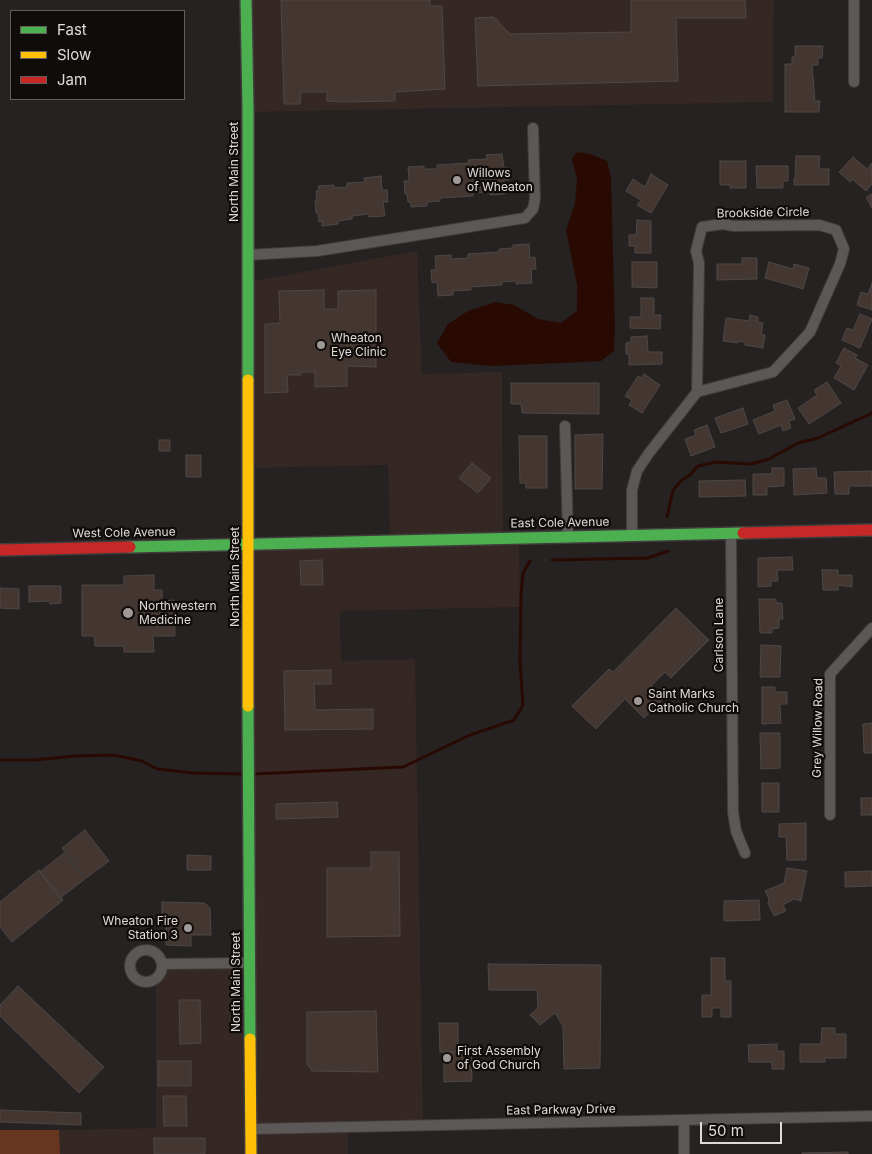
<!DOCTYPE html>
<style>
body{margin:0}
#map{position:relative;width:872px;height:1154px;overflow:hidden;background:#262221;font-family:Inter,sans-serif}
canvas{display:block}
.legend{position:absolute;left:10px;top:10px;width:175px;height:90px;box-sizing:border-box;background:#0f0c0a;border:1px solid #635e5c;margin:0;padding:6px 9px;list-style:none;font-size:15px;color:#e0dad8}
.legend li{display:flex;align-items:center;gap:10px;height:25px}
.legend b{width:25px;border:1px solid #635e5c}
.scale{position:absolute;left:700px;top:1122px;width:82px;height:22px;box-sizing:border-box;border:2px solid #e0dad8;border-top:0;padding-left:6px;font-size:15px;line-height:18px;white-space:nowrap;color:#e0dad8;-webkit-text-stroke:4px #0f0c0a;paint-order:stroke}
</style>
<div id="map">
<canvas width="872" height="1154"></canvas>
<ul class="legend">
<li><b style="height:6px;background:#4caf50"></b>Fast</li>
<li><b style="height:6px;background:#ffc107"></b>Slow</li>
<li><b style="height:6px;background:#c62828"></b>Jam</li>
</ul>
<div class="scale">50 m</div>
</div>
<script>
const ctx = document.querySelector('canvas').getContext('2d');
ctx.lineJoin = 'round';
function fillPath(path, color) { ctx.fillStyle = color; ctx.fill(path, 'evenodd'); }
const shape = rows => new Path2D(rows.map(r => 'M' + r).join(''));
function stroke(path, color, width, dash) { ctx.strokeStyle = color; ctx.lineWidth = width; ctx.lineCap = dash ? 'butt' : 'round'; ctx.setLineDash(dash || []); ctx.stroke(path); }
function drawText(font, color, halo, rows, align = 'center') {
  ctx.font = font + ' Inter,sans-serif'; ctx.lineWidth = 4.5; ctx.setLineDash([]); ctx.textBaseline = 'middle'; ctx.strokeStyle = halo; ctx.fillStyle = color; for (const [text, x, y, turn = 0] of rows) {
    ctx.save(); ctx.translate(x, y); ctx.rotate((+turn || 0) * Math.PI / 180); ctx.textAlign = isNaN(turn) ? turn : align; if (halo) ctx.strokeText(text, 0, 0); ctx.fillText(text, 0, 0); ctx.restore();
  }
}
const built = shape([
 [251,0,774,0,773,102,249,112],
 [417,251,422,374,502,372,503,535,390,538,388,465,249,468,248,282],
 [519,541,520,607,340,611,341,661,415,659,423,1120,254,1126,251,548],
 [246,961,247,1154,60,1154,59,1130,156,1128,156,962],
 [348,1130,348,1154,256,1154,256,1133]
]);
const green = shape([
 [0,1130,59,1130,60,1154,0,1154]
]);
const water = shape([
 [577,152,590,154,607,161,611,178,615,328,614,351,601,361,582,362,492,366,451,362,437,343,448,324,468,311,495,302,514,305,538,319,561,323,577,311,577,285,566,230,575,204,577,180,572,159]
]);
const stream = shape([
 [667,517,673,490,682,480,690,475,698,466,716,462,751,464,769,459,798,443,818,438,872,413],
 [552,560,648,558,668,551],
 [0,760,34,760,75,756,114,755,142,761,157,769,193,773,244,774],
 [253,774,403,767,470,735,514,720,523,705,520,662,521,595,523,573,530,561]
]);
const building = shape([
 [281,0,430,0,430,6,442,6,445,89,395,92,395,101,342,102,327,101,327,92,301,92,300,104,284,104,281,0],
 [631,0,745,0,746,18,676,18,678,81,478,86,475,18,494,17,510,34,631,32,631,0],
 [795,46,823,46,822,58,818,58,818,65,812,65,815,101,820,101,819,112,785,112,785,64,792,64,792,57,795,57,795,46],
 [502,154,504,168,508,168,509,180,504,180,505,194,490,195,489,192,472,193,473,196,440,198,440,201,427,202,427,206,411,207,411,202,408,202,407,194,405,194,404,181,409,181,408,167,424,166,424,169,437,169,437,165,469,163,468,160,487,159,486,155,502,154],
 [796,156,820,156,819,169,829,169,829,185,794,185,794,179,795,179,796,156],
 [853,157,867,169,872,163,872,184,866,191,852,179,850,182,839,172,853,157],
 [720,161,746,161,746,188,730,188,730,185,720,185,720,161],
 [756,166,788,166,788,181,783,181,783,188,757,188,756,166],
 [651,174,668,185,651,213,637,205,641,200,626,191,633,179,645,187,651,174],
 [381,176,382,190,387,190,388,202,383,202,385,216,369,217,369,214,352,216,352,219,338,221,338,224,322,226,322,221,319,222,318,213,316,213,315,200,317,200,316,191,319,191,318,186,334,185,334,188,347,187,347,183,365,182,364,178,381,176],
 [872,194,872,208,866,197,872,194],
 [637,220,651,221,651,253,635,253,635,246,629,246,629,235,636,235,637,220],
 [529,244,530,258,535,257,536,269,531,269,532,283,516,284,516,281,502,282,502,285,471,287,471,290,453,291,453,295,438,296,437,282,432,283,431,270,436,270,435,256,451,255,451,259,468,258,468,254,499,252,499,249,513,248,513,245,529,244],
 [742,258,757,258,757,279,717,280,717,264,742,264,742,258],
 [632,262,657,262,657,288,632,287,632,262],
 [769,262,793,269,794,264,809,268,803,289,765,278,769,262],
 [872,283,872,310,857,305,861,292,868,294,872,283],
 [324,290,324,309,338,309,338,291,376,290,376,367,347,366,347,386,315,387,315,372,301,372,301,375,287,375,288,392,265,393,265,324,280,323,279,291,324,290],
 [641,298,654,298,654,315,661,315,660,329,630,328,630,317,641,317,641,298],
 [860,314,872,319,860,348,842,340,847,328,853,330,860,314],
 [750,315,758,317,758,322,763,323,761,334,765,335,763,348,745,345,745,342,738,341,738,343,723,341,726,318,749,321,750,315],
 [647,336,648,352,662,352,662,364,629,365,629,354,626,354,626,343,631,342,631,337,647,336],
 [844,348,857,355,855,358,868,365,854,390,834,378,841,366,836,363,844,348],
 [644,374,660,385,642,413,629,405,632,400,625,396,638,376,642,378,644,374],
 [827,382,841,403,809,424,798,408,817,395,814,390,827,382],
 [511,383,599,383,599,414,522,413,521,404,511,404,511,383],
 [787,400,795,419,789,421,791,428,783,431,781,425,759,434,753,420,775,411,773,405,787,400],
 [743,408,748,424,721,433,715,418,743,408],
 [707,425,715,447,691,456,685,439,696,435,694,430,707,425],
 [603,434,602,489,575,489,575,435,603,434],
 [519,436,547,436,547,488,526,488,526,483,520,483,519,436],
 [159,440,170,440,170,451,159,451,159,440],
 [186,455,201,455,201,477,186,477,186,455],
 [472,463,491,478,478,493,459,478,472,463],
 [772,468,784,468,784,486,767,487,767,495,753,495,753,474,772,474,772,468],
 [816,468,817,478,826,478,827,493,794,495,793,469,816,468],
 [872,471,872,486,849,486,849,494,835,494,834,472,872,471],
 [745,480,746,496,699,497,699,481,745,480],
 [792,557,793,570,777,570,778,581,771,581,771,586,758,587,758,558,792,557],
 [322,560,323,585,301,585,300,561,322,560],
 [822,570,838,570,838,575,852,575,852,587,838,585,838,590,823,590,822,570],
 [154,575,154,590,162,590,162,601,174,600,175,636,153,636,154,652,124,652,124,646,95,646,94,636,82,636,82,585,124,585,124,576,154,575],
 [29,586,61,586,61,603,50,604,50,601,29,602,29,586],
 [0,588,19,589,19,609,0,608,0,588],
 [759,599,776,599,776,603,782,603,783,619,779,619,779,628,772,629,772,633,760,633,759,599],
 [676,608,709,640,671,678,665,672,651,686,664,698,644,718,625,699,596,729,572,706,609,669,613,672,676,608],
 [761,645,781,646,780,677,760,677,761,645],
 [331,670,331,684,314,684,315,710,373,709,373,729,285,730,284,671,331,670],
 [762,687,775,687,775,692,787,692,787,704,780,704,781,723,762,724,762,687],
 [872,723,872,753,864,753,863,724,872,723],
 [760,733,780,733,780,768,761,769,760,733],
 [762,783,779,783,779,812,762,812,762,783],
 [861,798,872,798,872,815,861,815,861,798],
 [337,802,338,817,276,819,276,804,337,802],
 [806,823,806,860,787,860,786,837,779,837,779,824,806,823],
 [85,830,109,861,86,878,62,848,85,830],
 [371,852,399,852,400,936,327,937,327,868,371,868,371,852],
 [64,853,85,879,60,898,40,872,64,853],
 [187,855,211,856,211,870,187,870,187,855],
 [787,868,807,871,801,901,794,899,783,905,786,911,774,916,768,903,769,899,765,891,784,883,787,868],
 [39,870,63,900,12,942,0,927,0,902,39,870],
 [872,871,872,886,845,887,845,872,872,871],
 [759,900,760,920,724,921,724,901,759,900],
 [162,902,204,903,210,908,211,935,191,935,191,946,166,945,166,922,162,922,162,902],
 [711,958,725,958,725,981,731,981,731,1017,721,1017,721,1008,712,1008,712,1017,702,1017,702,995,711,995,711,958],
 [488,964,601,965,600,1068,564,1069,563,1026,555,1013,540,1025,530,1015,538,1008,537,990,489,990,488,964],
 [18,986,104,1067,79,1093,0,1016,0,1005,18,986],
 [179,1000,200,1000,201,1043,180,1044,179,1000],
 [376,1011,378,1072,312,1071,307,1064,307,1012,376,1011],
 [439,1023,458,1023,458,1052,440,1052,439,1023],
 [822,1028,835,1028,835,1034,846,1034,846,1058,825,1058,825,1062,800,1062,800,1044,821,1044,822,1028],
 [777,1044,777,1051,784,1051,784,1069,772,1069,772,1062,749,1062,748,1045,777,1044],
 [444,1052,471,1052,472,1081,444,1082,444,1052],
 [158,1061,191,1061,191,1086,158,1086,158,1061],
 [163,1096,186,1096,187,1126,164,1126,163,1096],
 [0,1110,81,1113,81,1125,0,1122,0,1110],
 [154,1138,205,1138,205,1154,154,1154,154,1138],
 [848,1152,848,1154,802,1154,802,1153,848,1152]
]);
const street = shape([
 [854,82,854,0],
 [248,255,317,251,525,218,533,209,535,199,533,128],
 [565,426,568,537],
 [731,534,733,812,736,831,745,853],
 [632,536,632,490,637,471,649,453,697,392,699,263,696,251,702,227,723,224,734,226,819,225,836,230,844,249,840,264,810,332,773,372,697,392],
 [830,815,830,674,872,628],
 '130 966a16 16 0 1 1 32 0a16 16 0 1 1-32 0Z',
 [162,964,250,963],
 [251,1129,872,1116],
 [684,1154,684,1120]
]);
const fast = shape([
 [246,0,248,108,248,380],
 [130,547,743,533],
 [248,706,250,1039]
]);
const slow = shape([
 [248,380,248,706],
 [250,1039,251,1154]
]);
const jam = shape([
 [743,533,872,530],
 [0,550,130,547]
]);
const markers = [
 [457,180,5,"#9f9a98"],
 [321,345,5,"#9f9a98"],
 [128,613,6,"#9f9a98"],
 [638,701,5,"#9f9a98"],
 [188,928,5,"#9f9a98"],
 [447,1058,5,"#9f9a98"]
];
const streetNames = [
 ["North Main Street",234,172,-90],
 ["Brookside Circle",763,213,-1],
 ["East Cole Avenue",560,523,-1],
 ["West Cole Avenue",124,533,-1],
 ["North Main Street",235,577,-90],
 ["Carlson Lane",719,635,-90],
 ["Grey Willow Road",818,728,-89],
 ["North Main Street",236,982,-90],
 ["East Parkway Drive",561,1110,-1]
];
const poiNames = [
 ["Willows",467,173],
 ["of Wheaton",467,187],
 ["Wheaton",331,338],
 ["Eye Clinic",331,352],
 ["Northwestern",139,606],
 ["Medicine",139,620],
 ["Saint Marks",648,694],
 ["Catholic Church",648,708],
 ["Wheaton Fire",178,921,"right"],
 ["Station 3",178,935,"right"],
 ["First Assembly",457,1051],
 ["of God Church",457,1065]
];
fillPath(built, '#352723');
fillPath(green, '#683520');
fillPath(water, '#280a03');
stroke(stream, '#280a03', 3);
fillPath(building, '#443732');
stroke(building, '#4c4847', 1);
stroke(street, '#413d3c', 12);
stroke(fast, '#413d3c', 14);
stroke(slow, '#413d3c', 14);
stroke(jam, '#413d3c', 14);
stroke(street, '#5c5857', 10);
stroke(fast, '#4caf50', 11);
stroke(slow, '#ffc107', 11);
stroke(jam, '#c62828', 11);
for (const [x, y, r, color] of markers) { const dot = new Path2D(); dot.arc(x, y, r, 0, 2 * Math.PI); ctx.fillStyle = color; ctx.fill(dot); stroke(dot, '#0f0c0a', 2); }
drawText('12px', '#e0dad8', '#0f0c0a', streetNames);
drawText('12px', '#e0dad8', '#0f0c0a', poiNames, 'left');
</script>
